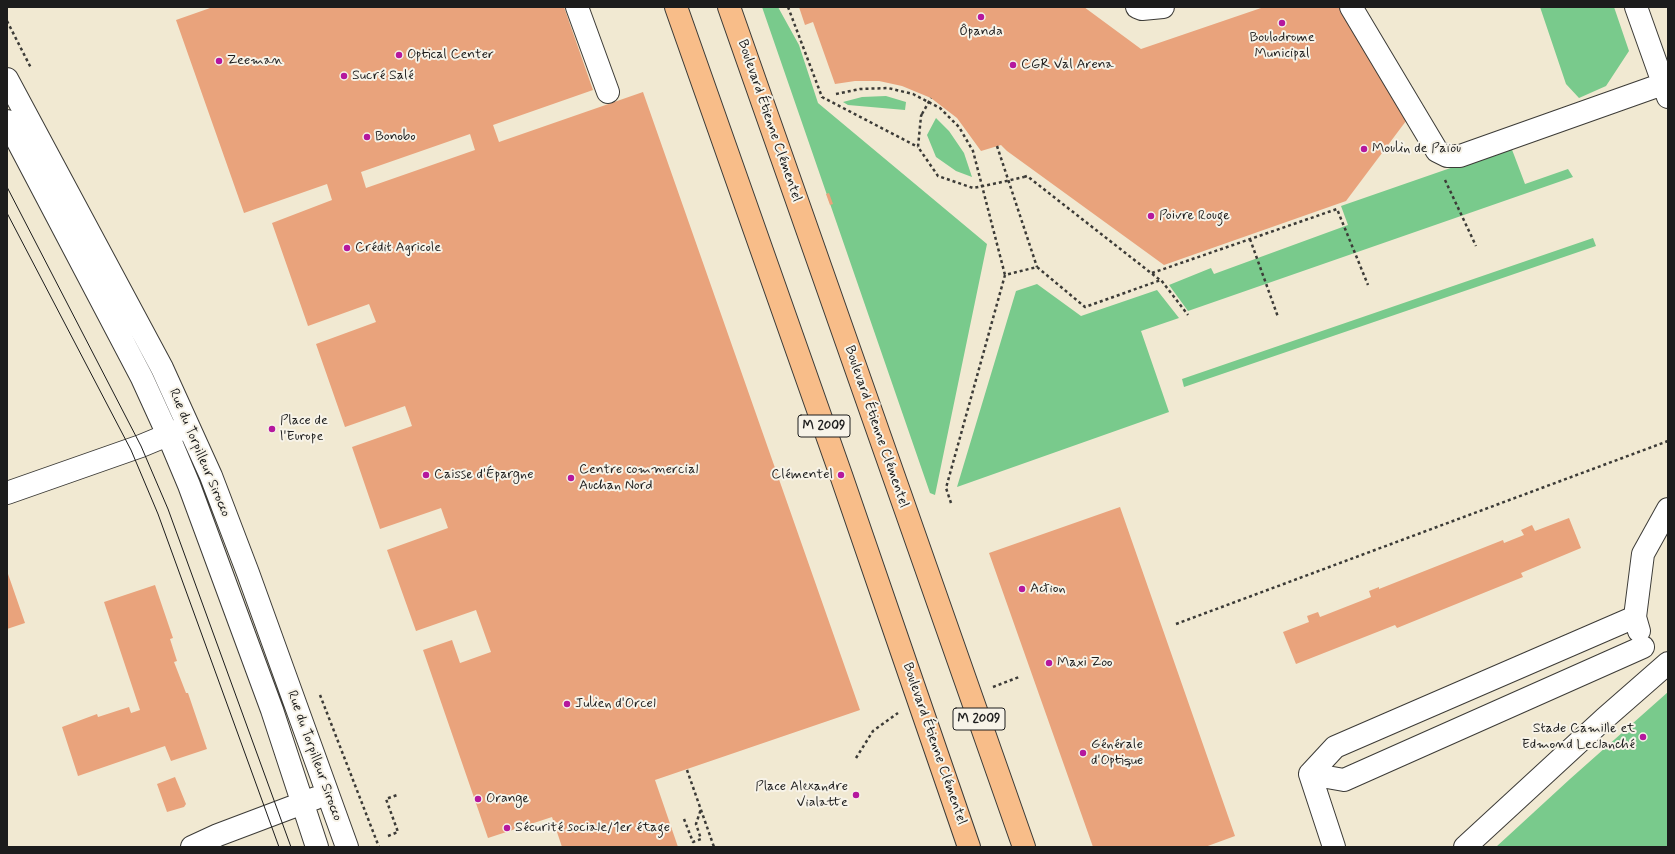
<!DOCTYPE html>
<meta charset="utf-8">
<style>
body{margin:0}
#map{position:relative;width:1675px;height:854px;overflow:hidden;background:#f1e9d2;font-family:Mynerve,sans-serif}
canvas{display:block}
.frame{position:absolute;inset:0;border:8px solid #1c1c1c;pointer-events:none}
</style>
<div id="map">
<canvas width="1675" height="854"></canvas>
<div class="frame"></div>
</div>
<script>
const ctx = document.querySelector('canvas').getContext('2d');
ctx.lineJoin = 'round';
function fillPath(path, color) { ctx.fillStyle = color; ctx.fill(path, 'evenodd'); }
const shape = rows => new Path2D(rows.map(r => 'M' + r).join(''));
function stroke(path, color, width, dash) { ctx.strokeStyle = color; ctx.lineWidth = width; ctx.lineCap = dash ? 'butt' : 'round'; ctx.setLineDash(dash || []); ctx.stroke(path); }
function drawText(font, color, halo, rows, align = 'center') {
  ctx.font = font + ' Mynerve,sans-serif'; ctx.lineWidth = 4; ctx.setLineDash([]); ctx.textBaseline = 'middle'; ctx.strokeStyle = halo; ctx.fillStyle = color; for (const [text, x, y, turn = 0] of rows) {
    ctx.save(); ctx.translate(x, y); ctx.rotate((+turn || 0) * Math.PI / 180); ctx.textAlign = isNaN(turn) ? turn : align; if (halo) ctx.strokeText(text, 0, 0); ctx.fillText(text, 0, 0); ctx.restore();
  }
}
const green = shape([
 [762,7,778,7,799,45,818,103,987,244,935,495,930,493],
 [1540,7,1614,7,1629,51,1606,86,1579,98,1566,84],
 [886,96,906,102,905,110,848,105,843,102,862,97],
 [936,118,949,131,964,153,972,177,956,171,936,157,927,135],
 [1511,147,1525,184,1568,169,1573,177,1188,311,1169,285,1211,268,1214,274,1348,225,1341,206],
 [1593,238,1596,246,1184,387,1182,379],
 [1037,284,1081,316,1157,290,1179,318,1141,331,1169,412,957,487,1016,291],
 [1668,692,1668,847,1496,847,1570,779]
]);
const building = shape([
 [213,7,564,7,593,90,493,125,499,142,643,92,860,710,655,780,678,847,562,847,552,817,488,838,423,650,452,640,460,663,491,652,476,610,416,631,387,550,448,528,441,508,380,529,352,447,412,426,405,406,345,427,316,344,376,322,369,304,308,326,272,223,332,200,327,184,244,213,176,20],
 [470,134,475,150,366,188,361,172],
 [799,7,1084,7,1141,49,1264,7,1340,7,1406,121,1346,201,1164,265,1007,151,1001,145,981,151,957,118,931,98,902,86,879,81,855,81,835,84,813,22,805,25],
 [829,193,833,204,830,205,826,194],
 [1120,507,1235,836,1205,847,1093,847,989,553],
 [1569,518,1581,548,1521,573,1523,577,1397,628,1395,625,1296,664,1283,632,1309,622,1307,616,1318,612,1320,617,1371,597,1369,591,1379,587,1379,589,1503,540,1504,543,1524,535,1521,530,1532,525,1535,531],
 [7,571,25,623,7,629],
 [155,585,173,638,170,639,177,661,174,662,186,693,188,693,207,749,171,761,165,746,78,776,62,727,97,714,98,717,129,707,131,713,140,710,104,602],
 [175,777,186,804,184,807,167,812,157,784]
]);
const path = shape([
 [788,7,822,97,918,147],
 [7,21,31,68],
 [836,94,860,89,888,88,913,94,940,108,959,127,973,151,1005,275],
 [922,114,921,116,918,147,938,176,973,188,993,184],
 [997,146,1037,267],
 [1024,177,1027,176,1160,280],
 [1445,180,1476,246],
 [1250,239,1278,317],
 [1152,273,1337,209,1368,285],
 [951,503,946,488,1005,275,1037,267,1085,307,1161,280,1188,315],
 [1176,624,1668,441],
 [993,687,1019,677],
 [320,695,379,847],
 [856,758,873,731,898,713],
 [687,770,714,847],
 [684,819,693,842,701,839,696,824,701,809],
 [388,836,398,832,386,799,397,795]
]);
const minor = shape([
 [577,7,608,92],
 [1137,7,1142,9,1163,7],
 [1351,7,1437,151,1447,156,1460,156,1663,84],
 [1636,7,1668,97],
 [7,79,162,368,211,476,248,573,347,847],
 [7,121,142,378,168,435,189,485,272,710,317,847],
 [7,493,141,446,182,429],
 [1635,617,1335,747,1310,774,1344,780,1643,647],
 [1639,631,1635,617,1643,554,1668,509],
 [1310,774,1334,847],
 [192,847,218,835,316,798],
 [1465,847,1604,719,1668,663]
]);
const major = shape([
 [676,7,841,475,969,847],
 [729,7,1024,847]
]);
const tram = shape([
 [7,187,141,446,168,509,291,847],
 [7,213,131,450,158,514,279,847]
]);
const pathBridge = shape([
 [922,114,931,98],
 [993,184,1024,177]
]);
const markers = [
 [981,17,4,"#b5179e"],
 [1282,23,4,"#b5179e"],
 [399,55,4,"#b5179e"],
 [219,61,4,"#b5179e"],
 [1013,65,4,"#b5179e"],
 [344,76,4,"#b5179e"],
 [367,137,4,"#b5179e"],
 [1364,149,4,"#b5179e"],
 [1151,216,4,"#b5179e"],
 [347,248,4,"#b5179e"],
 [272,429,4,"#b5179e"],
 [426,475,4,"#b5179e"],
 [841,475,4,"#b5179e"],
 [571,478,4,"#b5179e"],
 [1022,589,4,"#b5179e"],
 [1049,663,4,"#b5179e"],
 [567,704,4,"#b5179e"],
 [1643,737,4,"#b5179e"],
 [1083,753,4,"#b5179e"],
 [856,795,4,"#b5179e"],
 [478,799,4,"#b5179e"],
 [507,828,4,"#b5179e"]
];
const shields = [
 [824,426,52],
 [979,719,52]
];
const shieldNames = [
 ["M 2009",824,426],
 ["M 2009",979,719]
];
const poiNames = [
 ["Ôpanda",981,32,"center"],
 ["Boulodrome",1282,38,"center"],
 ["Municipal",1282,54,"center"],
 ["Optical Center",407,55],
 ["Zeeman",227,61],
 ["CGR Val Arena",1021,65],
 ["Sucré Salé",352,76],
 ["Bonobo",375,137],
 ["Moulin de Païou",1372,149],
 ["Poivre Rouge",1159,216],
 ["Crédit Agricole",355,248],
 ["Place de",280,421],
 ["l'Europe",280,437],
 ["Centre commercial",579,470],
 ["Auchan Nord",579,486],
 ["Caisse d'Épargne",434,475],
 ["Clémentel",833,475,"right"],
 ["Action",1030,589],
 ["Maxi Zoo",1057,663],
 ["Julien d'Orcel",575,704],
 ["Stade Camille et",1635,729,"right"],
 ["Edmond Leclanché",1635,745,"right"],
 ["Générale",1091,745],
 ["d'Optique",1091,761],
 ["Place Alexandre",848,787,"right"],
 ["Vialatte",848,803,"right"],
 ["Orange",486,799],
 ["Sécurité sociale/1er étage",515,828]
];
const streetNames = [
 ["Boulevard Étienne Clémentel",769,121,71],
 ["Boulevard Étienne Clémentel",876,427,71],
 ["Rue du Torpilleur Sirocco",199,453,67],
 ["Boulevard Étienne Clémentel",934,744,71],
 ["Rue du Torpilleur Sirocco",314,756,70]
];
fillPath(green, '#79ca8c');
fillPath(building, '#e9a37c');
stroke(minor, '#3c3b37', 24);
stroke(major, '#3c3b37', 24);
stroke(path, '#3c3b37', 2.5, [3, 3]);
stroke(minor, '#fff', 22);
stroke(major, '#f8bd89', 22);
stroke(tram, '#1c1c1c', 1);
stroke(pathBridge, '#3c3b37', 2.5, [3, 3]);
for (const [x, y, r, color] of markers) { const dot = new Path2D(); dot.arc(x, y, r, 0, 2 * Math.PI); ctx.fillStyle = color; ctx.fill(dot); stroke(dot, '#f7f3e8', 1.5); }
for (const [x, y, w] of shields) { const box = new Path2D(); box.roundRect(x - w / 2, y - 11, w, 22, 3); ctx.fillStyle = '#f7f3e8'; ctx.fill(box); stroke(box, '#1c1c1c', 1); }
drawText('bold 13px', '#1c1c1c', null, shieldNames);
drawText('14px', '#1c1c1c', '#f7f3e8', poiNames, 'left');
drawText('14px', '#1c1c1c', '#f7f3e8', streetNames);
</script>
